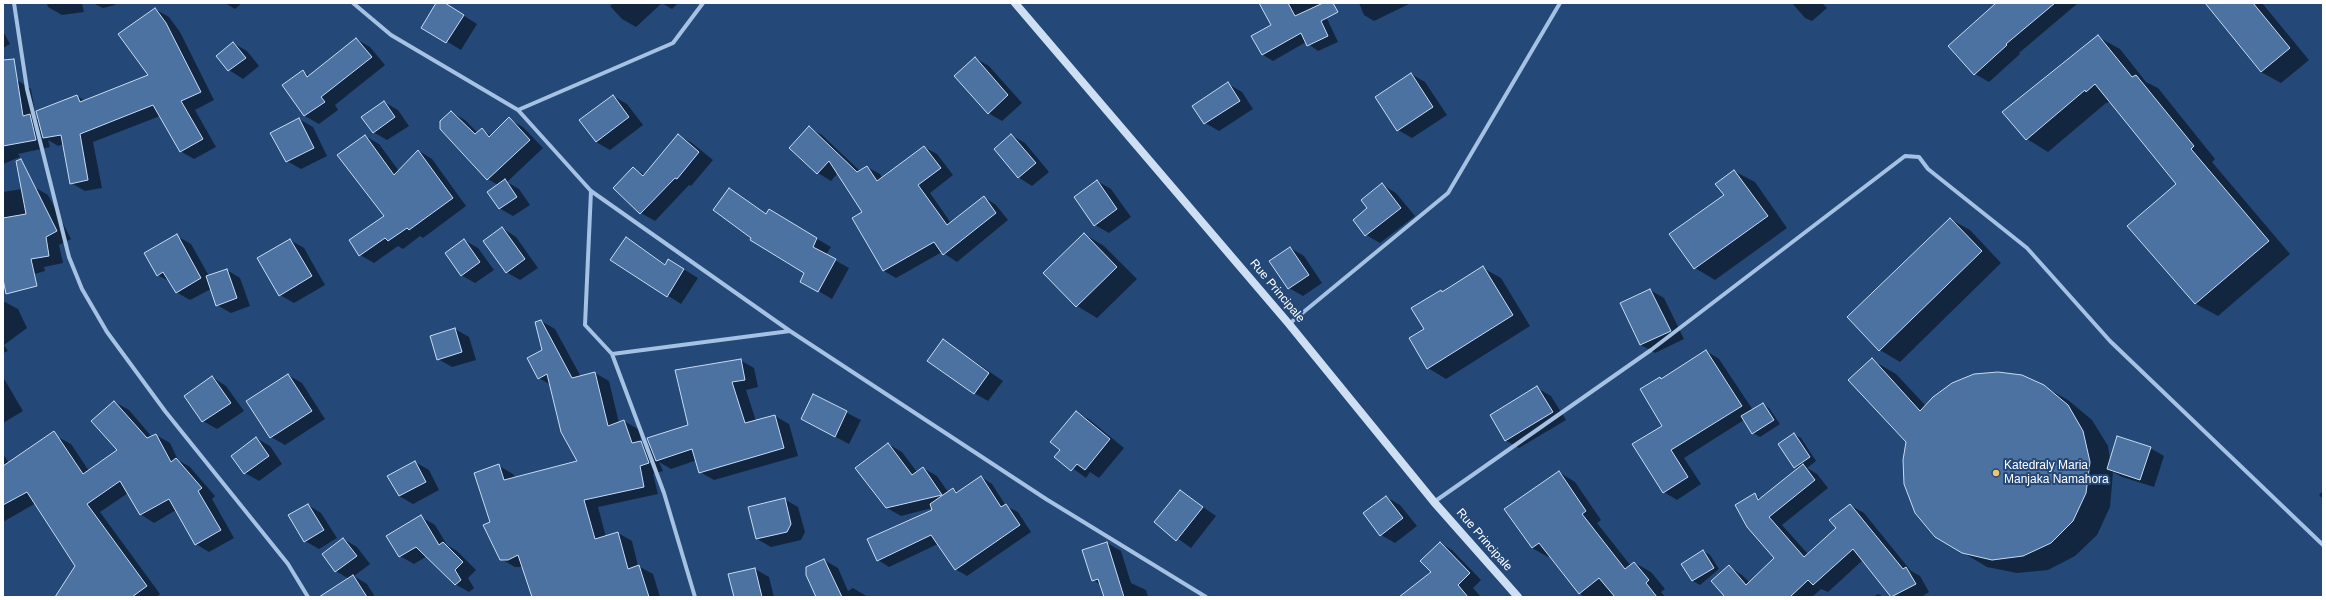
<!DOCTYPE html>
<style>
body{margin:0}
#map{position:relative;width:2326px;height:600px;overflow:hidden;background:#244877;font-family:Helvetica,sans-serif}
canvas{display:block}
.frame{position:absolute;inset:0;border:4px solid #fff;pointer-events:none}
</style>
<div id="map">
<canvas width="2326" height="600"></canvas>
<div class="frame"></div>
</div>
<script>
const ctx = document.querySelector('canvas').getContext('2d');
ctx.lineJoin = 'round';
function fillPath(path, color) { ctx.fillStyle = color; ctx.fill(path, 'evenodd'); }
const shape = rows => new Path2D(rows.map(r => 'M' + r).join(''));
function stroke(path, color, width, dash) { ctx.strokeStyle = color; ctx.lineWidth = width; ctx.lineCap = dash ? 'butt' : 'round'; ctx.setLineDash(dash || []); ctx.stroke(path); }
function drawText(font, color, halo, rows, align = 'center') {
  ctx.font = font + ' Helvetica,sans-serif'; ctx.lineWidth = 4; ctx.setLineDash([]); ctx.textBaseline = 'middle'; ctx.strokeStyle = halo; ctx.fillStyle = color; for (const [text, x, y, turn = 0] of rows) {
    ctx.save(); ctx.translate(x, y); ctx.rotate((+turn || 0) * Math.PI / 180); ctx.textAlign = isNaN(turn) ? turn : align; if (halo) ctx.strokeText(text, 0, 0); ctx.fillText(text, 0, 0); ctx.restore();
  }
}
const shadow = shape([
 [47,3,82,3,84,12,62,15,48,7],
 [93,3,115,3,115,5,103,8],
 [225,3,242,3,235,9],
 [438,3,444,3,477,24,461,50,423,27],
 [614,3,678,3,672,9,662,3,636,27,622,19,610,6],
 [1260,3,1333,3,1322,8,1338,42,1318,51,1306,42,1273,61,1263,55,1272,26],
 [1359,3,1411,3,1374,21,1364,15],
 [1792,3,1822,3,1827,8,1812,21,1805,18],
 [2001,3,2078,3,2019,53,2020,54,1989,82,1975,74],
 [2206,3,2262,3,2309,60,2281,83,2261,72],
 [155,9,169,17,180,32,214,100,195,110,216,147,194,159,180,151,160,116,93,142,102,188,85,191,71,183,64,144,58,146,48,140,50,147,18,154,20,157,3,164,3,83,17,80,31,89,36,118,40,120,37,112,77,96,86,101,150,76],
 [3,31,10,44,3,48],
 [2098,37,2120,49,2146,82,2158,88,2215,159,2212,162,2290,254,2218,316,2196,304,2129,226,2177,184,2111,102,2106,103,2048,152,2027,139],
 [356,39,370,47,385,65,335,105,338,110,319,124,305,116,284,85,303,72,310,76],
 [233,43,247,51,259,66,243,79,229,70,218,56],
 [975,58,989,66,1022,103,1002,121,988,113],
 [1411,74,1425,82,1447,115,1412,138,1398,130],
 [1228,84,1242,92,1253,109,1219,131,1205,123,1194,106],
 [613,96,627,104,643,125,610,150,596,142],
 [384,102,398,110,409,126,387,140,373,132],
 [451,112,465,120,478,133,482,130,492,136,509,119,523,127,543,148,507,182,519,189,530,205,513,216,499,208,498,185,488,179],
 [299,119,313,127,327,156,301,169,287,161],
 [810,128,822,135,860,171,867,167,880,174,882,178,924,147,937,154,953,175,930,193,951,223,984,197,996,205,1008,220,957,262,942,252,896,278,884,271,853,218,863,212,838,173,831,181,818,173,791,148],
 [678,135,692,143,713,160,691,186,689,185,655,221,641,213,634,168,645,175],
 [1011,135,1025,143,1049,172,1032,186,1018,177],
 [365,136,379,144,399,171,419,151,432,159,466,206,423,238,420,236,403,249,398,246,374,263,360,255,385,216],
 [1734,171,1755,182,1787,228,1715,280,1695,268],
 [1097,181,1111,189,1131,217,1109,233,1095,225],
 [1383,185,1396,193,1415,216,1380,243,1366,235,1369,209],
 [34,187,48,195,71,239,59,245,63,263,44,267,45,271,3,283,3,192],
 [729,189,767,214,769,211,831,247,826,255,849,268,832,299,815,289,806,273,752,238],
 [1950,219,1970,230,2001,263,1900,362,1880,350],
 [502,228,516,237,538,268,520,280,506,272],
 [1084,234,1104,246,1137,279,1097,318,1077,306],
 [177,236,191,244,209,276,227,270,240,278,250,306,231,313,217,305,211,289,190,300,176,292,171,282,157,275],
 [627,239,666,265,682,268,698,278,681,304,612,260],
 [290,240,304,248,325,285,294,303,280,295],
 [464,240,478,248,494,270,475,283,461,275],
 [1290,248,1304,256,1322,283,1303,296,1289,288],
 [1483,268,1501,278,1530,326,1446,379,1428,368,1425,329,1441,291,1443,292],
 [1650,290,1664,298,1684,339,1655,353,1641,345,1621,304],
 [3,301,18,309,27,328,4,345,8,351,3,353],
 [541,321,555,329,581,377,595,373,609,381,619,423,624,421,638,429,642,443,652,448,689,426,740,360,754,368,758,387,746,390,756,421,775,416,789,424,798,456,714,480,700,472,697,460,671,469,659,462,663,471,653,474,658,494,598,507,606,537,618,533,632,541,638,566,653,574,660,597,533,597,523,567,515,567,501,559,491,522,499,466,513,474,515,478,578,461,551,385,539,378,543,351],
 [455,329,469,337,476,360,452,367,438,359],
 [943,340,1003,381,988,401,974,393],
 [1706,351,1719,359,1753,410,1763,404,1769,408,1780,424,1760,437,1753,433,1744,420,1684,458,1701,484,1677,500,1664,492,1660,378,1662,379],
 [1872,360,1896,374,1926,406,2043,386,2068,400,2092,420,2108,446,2110,460,2150,448,2164,456,2154,487,2122,477,2113,472,2110,507,2097,535,2075,556,2048,570,2017,573,1987,567,1962,552,1907,442],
 [288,375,302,383,325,419,285,445,271,437],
 [3,377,23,411,3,423],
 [212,377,226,386,244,411,217,429,203,421,186,396],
 [1537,388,1551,396,1566,420,1519,448,1505,440],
 [814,396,861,420,849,444,802,419],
 [115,402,129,410,152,437,156,435,170,443,178,460,190,467,215,496,212,499,234,538,209,552,196,544,176,510,154,523,140,514,128,493,100,512,160,594,156,597,56,597,77,566,36,503,3,522,3,454,9,463,56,436,71,444,89,471,119,451],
 [1076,412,1090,420,1124,448,1099,478,1090,472,1086,478,1056,456,1061,450],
 [1794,434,1801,438,1816,461,1807,468,1817,474,1828,488,1782,525,1808,554,1837,528,1850,505,1864,513,1911,571,1920,576,1929,592,1921,597,1892,597,1863,560,1828,592,1821,589,1812,597,1726,597,1729,567,1742,575,1750,583,1776,558,1755,495,1762,499,1798,469,1795,467],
 [256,438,270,446,282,464,259,481,245,473],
 [888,444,902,452,917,472,923,468,937,476,948,492,953,489,959,492,981,477,992,484,1006,506,1018,512,1031,532,967,576,955,569,938,544,889,567,878,560,933,510,932,508,901,516,887,508],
 [415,462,429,470,439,490,413,504,399,496],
 [1559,472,1575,482,1601,520,1597,523,1631,566,1635,563,1651,572,1665,589,1661,592,1665,597,1583,597,1550,556,1548,557,1532,548],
 [1180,491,1216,516,1191,548,1155,522],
 [2323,491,2323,499,2319,495],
 [1386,497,1400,505,1417,526,1395,543,1381,535],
 [784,499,798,507,805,532,801,540,771,547,757,539],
 [308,505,321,513,337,538,319,549,305,541],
 [421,517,435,525,447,545,457,551,476,570,468,578,474,588,469,592,455,584,427,556,414,564,400,556],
 [343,539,357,547,370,564,354,576,367,584,375,597,335,597,349,579,336,571,323,554],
 [1107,543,1121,551,1131,583,1146,590,1148,597,1105,597,1101,585,1093,580],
 [1440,543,1452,550,1481,580,1473,588,1481,597,1401,597,1433,572],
 [1703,551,1710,555,1719,569,1700,585,1693,581,1682,564],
 [824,560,838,568,848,591,853,588,868,597,822,597],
 [755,569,769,577,774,597,735,597],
 [1878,594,1884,597,1873,597]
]);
const building = shape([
 [436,3,445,3,464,15,446,43,421,28,436,3],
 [1259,3,1288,3,1295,16,1323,3,1333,3,1338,12,1321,21,1328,36,1307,46,1301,33,1262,55,1251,36,1271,25,1259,3],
 [1996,3,2055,3,2006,44,2007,45,1974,75,1948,46,1996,3],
 [2205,3,2253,3,2290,48,2261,72,2205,3],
 [155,8,166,23,201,92,181,101,203,139,180,152,153,105,80,134,88,180,70,184,61,135,43,138,36,111,77,95,80,102,148,75,118,34,155,8],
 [2098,35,2132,77,2136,75,2194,146,2191,149,2269,241,2195,304,2127,226,2176,184,2095,84,2086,92,2085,90,2026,140,2002,112,2098,35],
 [356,38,372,57,321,97,325,102,304,116,282,85,303,70,307,77,356,38],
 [233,42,246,58,228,71,216,56,233,42],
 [975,57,1008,95,988,114,954,76,975,57],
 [14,59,23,116,30,114,36,140,3,146,3,60,14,59],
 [1411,73,1433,107,1397,131,1375,97,1411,73],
 [1228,82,1240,101,1204,124,1192,106,1228,82],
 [613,95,629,117,596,142,579,120,613,95],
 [384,101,395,117,373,133,361,117,384,101],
 [451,111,475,134,482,128,489,137,509,117,530,140,487,180,440,129,440,121,451,111],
 [299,118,314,148,286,162,270,133,299,118],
 [809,126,857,172,867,166,877,181,924,146,941,168,918,185,947,225,984,196,996,213,943,255,934,242,883,271,852,218,862,212,829,161,817,174,789,148,809,126],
 [678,134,699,152,677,179,675,178,640,214,613,188,633,167,643,176,678,134],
 [1011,134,1036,163,1018,178,994,149,1011,134],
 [365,135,394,175,418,150,453,198,409,230,407,228,388,241,385,238,359,256,349,240,384,216,337,155,365,135],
 [21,159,57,231,46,237,49,256,31,259,37,286,6,294,3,279,3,218,26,214,16,161,21,159],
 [1734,170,1768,216,1694,269,1669,234,1724,195,1715,184,1734,170],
 [505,179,517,197,499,209,487,192,505,179],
 [1097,180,1117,209,1094,226,1074,197,1097,180],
 [1382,183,1401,208,1365,236,1353,220,1367,208,1361,200,1382,183],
 [729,188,766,214,769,209,817,238,813,247,836,259,818,292,800,282,804,273,750,240,751,238,713,210,729,188],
 [1950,218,1982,251,1879,351,1847,317,1950,218],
 [502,227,525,259,506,273,483,241,502,227],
 [1084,233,1117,267,1076,307,1043,273,1084,233],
 [177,234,201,278,176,293,163,272,157,276,144,253,177,234],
 [626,237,665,265,668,259,684,269,667,297,610,260,626,237],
 [290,239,312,276,279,296,257,258,290,239],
 [464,239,480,262,461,276,445,253,464,239],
 [1290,247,1309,275,1288,289,1269,261,1290,247],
 [1483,266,1513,315,1427,369,1409,338,1424,329,1411,308,1441,290,1442,292,1483,266],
 [227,269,237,298,216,306,206,276,227,269],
 [1650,289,1671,331,1640,345,1620,303,1650,289],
 [541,320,572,378,595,372,608,426,624,420,632,443,641,441,649,463,640,466,644,487,584,500,595,539,618,532,628,569,639,565,649,597,532,597,518,555,508,560,500,560,483,525,490,522,474,473,499,464,504,480,577,461,561,432,547,374,538,379,527,358,542,350,535,322,541,320],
 [455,328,462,352,437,360,430,336,455,328],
 [943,339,989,373,974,394,927,361,943,339],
 [1706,350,1742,406,1671,450,1688,477,1663,493,1632,444,1662,426,1640,389,1660,377,1661,379,1706,350],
 [1872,358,1920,411,1933,397,1952,383,1974,374,1998,372,2022,375,2044,385,2068,405,2083,431,2090,462,2086,493,2073,521,2051,543,2023,556,1992,560,1962,553,1935,537,1915,513,1904,484,1903,460,1906,442,1848,380,1872,358],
 [741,359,745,380,732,382,745,423,775,415,784,448,699,473,692,449,656,461,647,438,688,425,675,370,741,359],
 [288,374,312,411,270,438,246,401,288,374],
 [212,376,231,403,202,422,184,396,212,376],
 [1537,386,1553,412,1505,441,1490,415,1537,386],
 [813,394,847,411,835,437,801,419,813,394],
 [114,401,147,438,156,434,171,462,176,458,202,488,198,491,221,530,195,545,169,499,140,515,120,481,87,504,147,586,132,597,55,597,75,566,27,492,3,505,3,466,54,431,83,474,117,450,91,421,114,401],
 [1763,403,1774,420,1752,434,1741,416,1763,403],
 [1076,411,1110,439,1085,470,1077,464,1071,471,1054,457,1060,450,1050,442,1076,411],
 [1794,433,1810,457,1794,468,1778,444,1794,433],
 [2117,436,2151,447,2140,480,2107,469,2117,436],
 [256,437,269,456,244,474,231,456,256,437],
 [888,443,912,475,923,467,942,495,886,508,855,468,888,443],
 [415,461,426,482,399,496,387,476,415,461],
 [1803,464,1815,480,1769,517,1804,557,1836,528,1829,520,1850,504,1903,569,1906,567,1916,584,1891,597,1853,549,1813,585,1808,580,1790,597,1725,597,1711,581,1729,565,1746,585,1774,558,1747,527,1735,505,1755,493,1758,500,1803,464],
 [1559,471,1586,511,1582,514,1625,569,1634,562,1649,580,1646,583,1657,597,1615,597,1599,578,1579,594,1539,543,1532,548,1504,509,1559,471],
 [981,476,1001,507,1006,504,1020,525,955,570,931,535,877,561,867,539,932,510,930,504,953,488,956,493,981,476],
 [1180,490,1203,507,1176,541,1154,522,1180,490],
 [1386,496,1403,518,1380,536,1363,513,1386,496],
 [785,498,791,524,787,532,756,539,748,507,785,498],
 [308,504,324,530,304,542,288,515,308,504],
 [421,515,439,545,443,542,463,562,455,570,461,580,455,585,416,547,399,557,386,536,421,515],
 [343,538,357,556,335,572,322,554,343,538],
 [1107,542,1124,597,1104,597,1098,579,1092,581,1082,550,1107,542],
 [1440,542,1470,573,1458,585,1468,597,1399,597,1431,572,1420,561,1440,542],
 [1703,550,1714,568,1692,581,1681,564,1703,550],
 [824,559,842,597,816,597,806,575,806,567,824,559],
 [755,568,762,597,734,597,728,574,755,568],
 [353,575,367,597,319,597,353,575]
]);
const minor = shape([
 [14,3,27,89,69,257,82,289,107,332,165,411,288,564,308,597],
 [353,3,391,35,518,110,673,43,703,3],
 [518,110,591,191,790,331,1046,499,1206,597],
 [591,191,585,325,612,354,664,493,695,597],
 [1289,324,1448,193,1560,3],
 [612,354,790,331],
 [1434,502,1651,350,1905,156,1919,157,1928,169,2027,248,2110,341,2323,545]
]);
const secondary = shape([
 [1015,3,1289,324,1434,502,1518,597]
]);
const markers = [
 [1996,473,4,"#edc769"]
];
const streetNames = [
 ["Rue Principale",1277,291,50],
 ["Rue Principale",1484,540,49]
];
const poiNames = [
 ["Katedraly Maria",2004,466],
 ["Manjaka Namahora",2004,480]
];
fillPath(shadow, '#0007');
fillPath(building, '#4c72a1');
stroke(building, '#c7dbf3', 1);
stroke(minor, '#a5c1e3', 4);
stroke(secondary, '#cedef3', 8);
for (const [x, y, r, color] of markers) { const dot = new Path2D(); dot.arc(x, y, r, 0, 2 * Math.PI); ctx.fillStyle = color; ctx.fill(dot); stroke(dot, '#244877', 1.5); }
drawText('12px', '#fff', '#244877', streetNames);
drawText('12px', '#fff', '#244877', poiNames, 'left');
</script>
